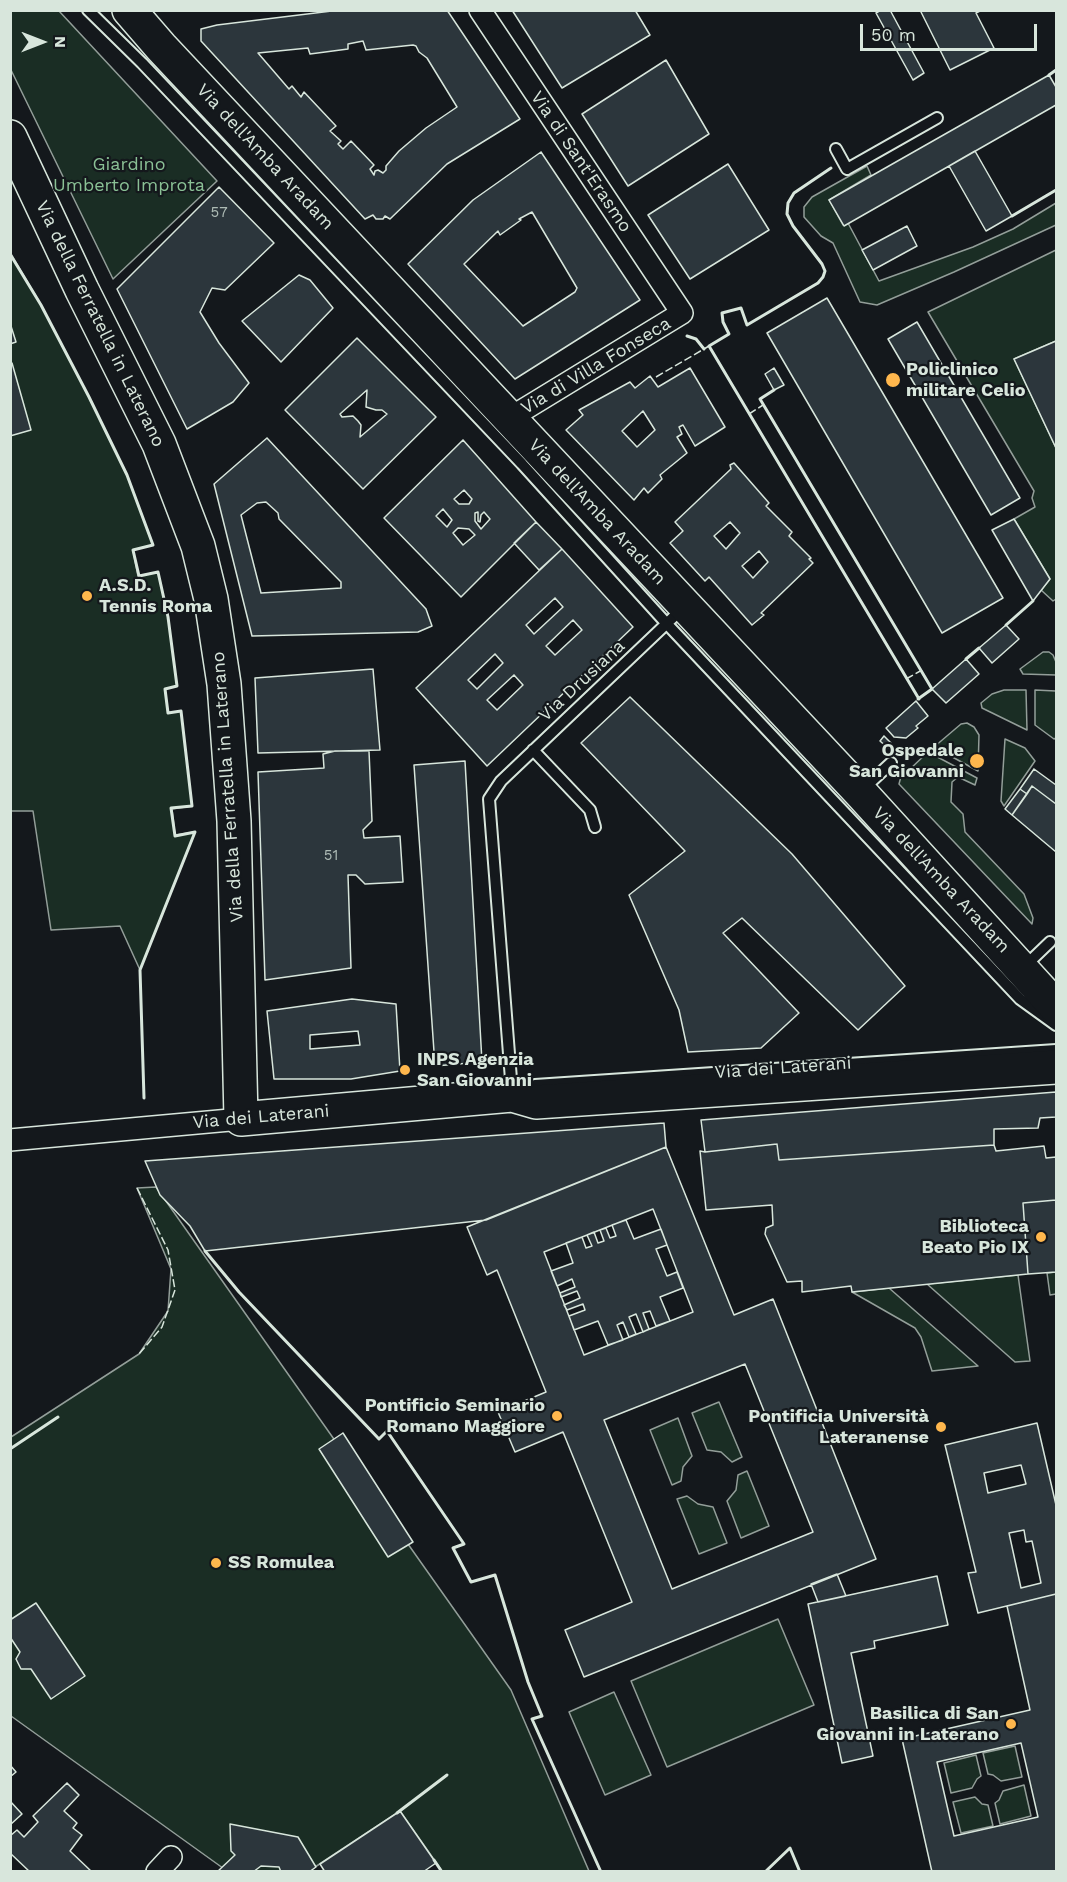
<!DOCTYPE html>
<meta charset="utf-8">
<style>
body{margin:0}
#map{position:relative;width:1067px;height:1882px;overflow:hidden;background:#14181c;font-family:"Work Sans",sans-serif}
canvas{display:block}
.frame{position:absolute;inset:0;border:12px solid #d8e6dc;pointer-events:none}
.north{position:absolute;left:12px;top:12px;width:60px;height:60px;-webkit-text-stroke:4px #14181c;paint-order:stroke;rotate:90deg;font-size:16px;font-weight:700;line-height:24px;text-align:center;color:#d8e6dc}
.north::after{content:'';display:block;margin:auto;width:21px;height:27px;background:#d8e6dc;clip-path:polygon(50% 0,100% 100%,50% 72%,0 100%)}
.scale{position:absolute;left:860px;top:24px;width:177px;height:27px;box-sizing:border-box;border:3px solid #d8e6dc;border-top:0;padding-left:8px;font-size:18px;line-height:21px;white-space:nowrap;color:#d8e6dc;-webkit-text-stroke:4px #14181c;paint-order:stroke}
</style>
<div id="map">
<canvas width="1067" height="1882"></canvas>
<div class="frame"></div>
<div class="north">N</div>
<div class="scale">50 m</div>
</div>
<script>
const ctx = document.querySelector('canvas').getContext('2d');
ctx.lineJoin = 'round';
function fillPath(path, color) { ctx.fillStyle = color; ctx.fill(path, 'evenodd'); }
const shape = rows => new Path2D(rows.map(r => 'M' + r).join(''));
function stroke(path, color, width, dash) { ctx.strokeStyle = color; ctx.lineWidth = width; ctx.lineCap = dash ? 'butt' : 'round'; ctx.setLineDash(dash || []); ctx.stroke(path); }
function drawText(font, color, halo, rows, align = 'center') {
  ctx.font = font + ' "Work Sans",sans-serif'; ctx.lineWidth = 4.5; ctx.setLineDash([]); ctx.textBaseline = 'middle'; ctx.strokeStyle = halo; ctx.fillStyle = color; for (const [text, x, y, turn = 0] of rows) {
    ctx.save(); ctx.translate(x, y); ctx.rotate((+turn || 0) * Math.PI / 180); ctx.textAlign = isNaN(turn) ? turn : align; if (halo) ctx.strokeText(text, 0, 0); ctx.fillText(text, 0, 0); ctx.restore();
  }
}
const green = shape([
 [11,10,59,11,217,181,113,279,11,70,11,10],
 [867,166,871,175,829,200,843,225,848,223,879,281,973,247,1013,229,1056,203,1056,225,954,272,877,305,860,302,833,243,821,236,804,217,804,207,812,197,867,166],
 [1056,250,1056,341,1014,359,1056,448,1056,599,1053,601,1041,590,1050,579,1014,519,1035,507,1032,498,1034,491,928,312,1056,250],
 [11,254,41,305,89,397,127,475,153,545,133,550,138,576,158,572,168,617,177,686,165,689,168,713,181,711,192,806,172,809,175,835,195,832,140,970,120,926,51,930,33,811,11,811,11,254],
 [1043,652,1049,652,1053,655,1056,662,1056,675,1023,674,1020,669,1043,652],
 [1004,690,1026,690,1027,730,982,708,981,703,992,694,1004,690],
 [1035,690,1056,691,1056,738,1054,739,1035,725,1035,690],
 [967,723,974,727,979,735,978,771,934,747,961,724,967,723],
 [1005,739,1025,748,1035,761,1004,806,1001,801,1005,739],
 [928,752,977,778,975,785,958,777,952,782,951,802,963,814,965,832,1024,894,1033,918,1032,924,899,784,903,769,905,767,909,770,928,752],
 [156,1187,511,1690,589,1871,442,1871,400,1811,309,1871,227,1871,11,1716,11,1437,139,1354,168,1311,171,1269,137,1188,156,1187],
 [1056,1272,1056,1294,1050,1295,1047,1273,1056,1272],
 [1018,1275,1030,1361,1015,1362,927,1284,1018,1275],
 [889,1288,978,1366,932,1371,921,1337,915,1328,852,1292,889,1288],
 [719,1402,742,1457,732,1462,721,1452,707,1450,692,1413,719,1402],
 [678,1418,692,1456,683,1467,681,1481,672,1485,650,1430,678,1418],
 [747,1471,769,1526,741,1538,727,1501,736,1490,738,1475,747,1471],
 [687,1496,698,1504,713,1507,727,1543,699,1554,677,1499,687,1496],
 [778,1619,814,1705,667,1767,631,1681,778,1619],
 [614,1692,651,1775,605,1795,569,1712,614,1692],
 [1015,1746,1022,1777,1001,1781,993,1775,988,1774,983,1753,1015,1746],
 [976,1755,981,1776,977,1779,972,1788,951,1793,944,1763,976,1755],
 [1024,1785,1031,1816,1000,1824,995,1803,999,1800,1003,1791,1024,1785],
 [975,1797,982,1804,988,1805,993,1826,961,1833,953,1802,975,1797]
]);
const building = shape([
 [340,10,447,10,520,119,447,164,390,219,385,216,383,219,376,219,373,215,365,219,201,41,201,29,217,25,340,10],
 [363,41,366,50,413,45,416,46,419,52,427,58,457,107,426,128,399,151,386,166,386,170,383,173,378,170,375,171,374,175,370,169,374,165,351,141,343,149,338,144,341,141,330,131,336,126,304,92,301,97,292,86,289,89,258,53,308,48,310,54,348,49,348,44,363,41],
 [512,10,635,10,650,35,562,88,512,10],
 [881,10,890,10,924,73,913,80,876,13,881,10],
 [920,10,982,10,976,13,994,48,950,70,920,10],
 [666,60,709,134,628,186,582,114,666,60],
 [1049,75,1056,87,1056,105,844,226,829,200,1049,75],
 [975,151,1012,216,986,231,949,166,975,151],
 [541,152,640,300,515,379,408,264,473,200,541,152],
 [532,212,577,288,575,292,523,326,464,264,498,231,500,235,521,220,519,219,532,212],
 [728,164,769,230,690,279,648,215,728,164],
 [219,187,274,243,225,290,212,288,200,312,219,343,249,383,233,402,187,429,117,289,219,187],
 [907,226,917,246,873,270,862,250,907,226],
 [299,275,310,280,333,308,281,362,242,321,299,275],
 [827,298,1003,598,942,633,767,333,827,298],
 [917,322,1020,498,991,515,888,339,917,322],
 [10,323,16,342,10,344,10,323],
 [357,338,436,417,363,489,285,410,357,338],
 [367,390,366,407,376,410,382,410,387,414,360,437,361,425,358,421,353,416,342,417,340,414,367,390],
 [1056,341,1056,448,1014,359,1056,341],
 [10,363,12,363,31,430,10,436,10,363],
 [690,368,725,427,695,446,683,425,679,427,682,434,677,437,687,453,660,475,662,479,648,493,644,488,634,500,566,430,583,415,579,410,630,382,635,388,650,376,658,387,690,368],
 [643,411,655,430,637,447,622,431,643,411],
 [774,368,784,385,774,390,765,374,774,368],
 [267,438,426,609,432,626,418,632,252,636,214,484,267,438],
 [266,502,278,513,279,519,341,582,341,588,261,593,241,515,257,503,266,502],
 [463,440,536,522,461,597,384,518,463,440],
 [464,490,472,499,469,504,459,504,454,499,464,490],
 [443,509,452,520,447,527,436,516,443,509],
 [478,512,478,521,480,522,481,515,484,512,490,519,481,529,475,521,475,513,478,512],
 [458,528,469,529,475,535,463,545,453,533,458,528],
 [734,463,769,503,766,506,792,532,789,536,811,558,809,559,813,563,761,613,764,615,752,625,709,577,705,581,670,543,683,531,675,522,731,469,730,465,734,463],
 [730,522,740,533,726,549,714,536,730,522],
 [759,551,768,562,753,578,742,566,759,551],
 [1014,519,1050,579,1033,601,992,530,1014,519],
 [536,522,562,549,539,570,514,543,536,522],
 [562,549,633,627,487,766,416,688,562,549],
 [555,598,563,607,534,634,526,625,555,598],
 [573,620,582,630,555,655,546,646,573,620],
 [495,654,503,663,477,689,468,680,495,654],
 [514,675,523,685,497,710,487,700,514,675],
 [1006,625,1019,639,992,663,979,648,1006,625],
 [966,659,979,674,946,703,932,689,966,659],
 [373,669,380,750,258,753,255,678,373,669],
 [630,697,792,854,905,986,858,1030,742,918,723,933,799,1013,761,1048,688,1052,679,1010,629,895,685,851,581,743,630,697],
 [916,701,928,716,916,726,918,728,906,738,894,737,886,728,916,701],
 [884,736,891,743,888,748,880,741,884,736],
 [335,751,369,751,372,821,363,830,364,838,400,836,403,882,365,884,356,875,348,875,351,968,265,980,258,772,324,768,323,754,335,751],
 [465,761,482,1062,435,1066,414,765,465,761],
 [1034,769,1056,785,1056,804,1032,786,1027,794,1020,789,1034,769],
 [1032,786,1056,804,1056,852,1012,815,1032,786],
 [1020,789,1027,794,1012,815,1005,809,1020,789],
 [352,999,396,1004,400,1071,351,1079,274,1079,267,1011,352,999],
 [358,1031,360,1045,310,1049,310,1035,358,1031],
 [1056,1092,1056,1117,1040,1118,1038,1128,994,1129,994,1145,779,1160,777,1144,705,1152,701,1120,1056,1092],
 [664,1123,666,1147,486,1220,205,1251,190,1226,160,1195,145,1161,664,1123],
 [777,1144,779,1160,994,1145,996,1151,1044,1146,1046,1158,1056,1157,1056,1200,1023,1203,1028,1274,852,1292,851,1286,802,1292,802,1281,787,1282,765,1234,766,1228,773,1225,772,1205,706,1210,700,1151,705,1152,777,1144],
 [666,1147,734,1315,773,1299,876,1559,584,1677,565,1630,632,1602,563,1432,515,1452,498,1412,546,1392,497,1270,487,1275,467,1227,666,1147],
 [653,1209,693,1312,584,1355,544,1252,653,1209],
 [745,1364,813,1532,672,1589,604,1420,745,1364],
 [1056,1200,1056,1272,1028,1274,1023,1203,1056,1200],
 [626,1220,634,1239,661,1229,667,1245,656,1249,667,1276,677,1272,683,1288,660,1297,670,1321,656,1326,650,1311,643,1313,649,1329,643,1332,636,1314,629,1317,636,1334,629,1337,623,1322,617,1325,623,1340,608,1345,598,1321,574,1330,569,1316,585,1310,583,1304,567,1310,564,1305,580,1298,577,1291,561,1297,560,1293,575,1287,572,1279,557,1286,551,1271,573,1263,566,1243,582,1237,586,1248,592,1246,587,1235,594,1232,598,1243,604,1241,600,1230,606,1228,610,1238,616,1236,612,1225,626,1220],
 [1037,1423,1056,1505,1056,1594,978,1613,968,1573,976,1572,945,1445,1037,1423],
 [1021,1465,1026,1484,988,1493,984,1473,1021,1465],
 [1024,1530,1026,1542,1032,1541,1041,1583,1021,1588,1009,1533,1024,1530],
 [343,1433,413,1542,388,1557,319,1449,343,1433],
 [837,1574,846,1596,818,1602,811,1584,837,1574],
 [937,1576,948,1625,874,1641,875,1648,851,1653,873,1756,842,1763,808,1604,937,1576],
 [1056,1594,1056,1872,932,1872,902,1739,1030,1710,1007,1606,1056,1594],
 [1021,1743,1038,1817,954,1836,937,1762,1021,1743],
 [36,1603,85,1676,51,1699,31,1669,21,1669,16,1659,20,1652,10,1637,10,1620,36,1603],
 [10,1765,16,1772,10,1777,10,1765],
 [67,1783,79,1795,64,1811,77,1823,73,1828,82,1835,70,1851,92,1872,30,1872,10,1853,10,1836,17,1830,24,1837,38,1822,33,1816,67,1783],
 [10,1801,22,1814,10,1825,10,1801],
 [400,1811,436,1863,423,1872,325,1872,320,1864,400,1811],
 [230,1824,298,1837,316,1867,309,1872,281,1872,279,1867,261,1866,253,1872,217,1872,235,1855,231,1851,230,1824]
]);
const lane = shape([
 [88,10,142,63,522,464,667,624,1020,999,1056,1025],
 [836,149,847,169,937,118],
 [533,750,590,810,595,827],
 [863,789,891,763],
 [1024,967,1050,942],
 [524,1090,535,1085,1056,1050],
 [512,1092,489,799,501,781,683,608]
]);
const street = shape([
 [480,10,682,313,510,418],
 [10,1140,241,1119],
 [157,1872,171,1857]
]);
const primary = shape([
 [129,10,161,47,860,792,1056,1007],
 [10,137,82,290,159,444,198,546,211,599,224,684,234,821,241,1119,512,1095,536,1102,1056,1067]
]);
const fence = shape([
 [656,377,709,346],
 [749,414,763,405],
 [906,679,922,670],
 [137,1188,168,1250,175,1290,162,1327,139,1354]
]);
const wall = shape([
 [1049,75,1056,70],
 [831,168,794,193,788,203,787,214,793,226,822,264,825,271,823,277,818,283,747,325,741,308,722,313,723,322,729,334,709,346,919,699],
 [1012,216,1056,190],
 [10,254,41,305,89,397,127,475,153,545,133,550,139,576,158,572,168,617,177,686,165,689,168,713,181,711,192,806,171,808,175,836,195,832,140,970,144,1098],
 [687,336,696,339,704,349],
 [774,390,760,399,932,689,918,699],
 [1006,625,1033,601],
 [966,659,979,648],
 [205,1251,239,1292,379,1439,387,1431,464,1544,453,1548,471,1582,495,1575,528,1682,542,1716,532,1719,601,1872],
 [10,1449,58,1417],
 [397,1813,447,1775],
 [434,1860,442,1872],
 [765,1872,790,1848,800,1872]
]);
const markers = [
 [893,380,8,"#ffb74d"],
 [87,596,6,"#ffb74d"],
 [977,761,8,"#ffb74d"],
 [405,1070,6,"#ffb74d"],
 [1041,1237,6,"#ffb74d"],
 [557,1416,6,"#ffb74d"],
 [941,1427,6,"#ffb74d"],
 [216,1563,6,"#ffb74d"],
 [1011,1724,6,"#ffb74d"]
];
const numberNames = [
 ["57",219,213],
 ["51",331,856]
];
const streetNames = [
 ["Via dell'Amba Aradam",265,157,47],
 ["Via di Sant'Erasmo",581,162,56],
 ["Via della Ferratella in Laterano",100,324,64],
 ["Via di Villa Fonseca",596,366,-31],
 ["Via dell'Amba Aradam",597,512,47],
 ["Via Drusiana",582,681,-43],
 ["Via della Ferratella in Laterano",228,787,-94],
 ["Via dell'Amba Aradam",941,880,47],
 ["Via dei Laterani",783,1068,-4],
 ["Via dei Laterani",261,1117,-5]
];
const parkNames = [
 ["Giardino",129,165],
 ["Umberto Improta",129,186]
];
const poiNames = [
 ["Policlinico",906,370,"left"],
 ["militare Celio",906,391,"left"],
 ["A.S.D.",99,586,"left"],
 ["Tennis Roma",99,607,"left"],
 ["Ospedale",964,751],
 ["San Giovanni",964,772],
 ["INPS Agenzia",417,1060,"left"],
 ["San Giovanni",417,1081,"left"],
 ["Biblioteca",1029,1227],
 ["Beato Pio IX",1029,1248],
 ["Pontificio Seminario",545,1406],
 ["Romano Maggiore",545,1427],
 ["Pontificia Università",929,1417],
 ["Lateranense",929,1438],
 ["SS Romulea",228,1563,"left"],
 ["Basilica di San",999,1714],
 ["Giovanni in Laterano",999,1735]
];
fillPath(green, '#1a2d24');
stroke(green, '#939e99', 1.5);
fillPath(building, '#2c363c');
stroke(building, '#d8e6dc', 1.5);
stroke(lane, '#d8e6dc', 14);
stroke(street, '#d8e6dc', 24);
stroke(primary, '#d8e6dc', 36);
stroke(lane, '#14181c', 10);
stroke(street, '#14181c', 21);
stroke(primary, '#14181c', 33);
stroke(fence, '#d8e6dc', 1.5, [8, 3]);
stroke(wall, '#d8e6dc', 3);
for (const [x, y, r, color] of markers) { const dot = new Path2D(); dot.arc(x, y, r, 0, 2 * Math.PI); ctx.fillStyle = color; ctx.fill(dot); stroke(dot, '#14181c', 2); }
drawText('15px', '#adbab4', null, numberNames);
drawText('18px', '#d8e6dc', '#14181c', streetNames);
drawText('18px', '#8ac095', '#14181c', parkNames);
drawText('bold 18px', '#d8e6dc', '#14181c', poiNames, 'right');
</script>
